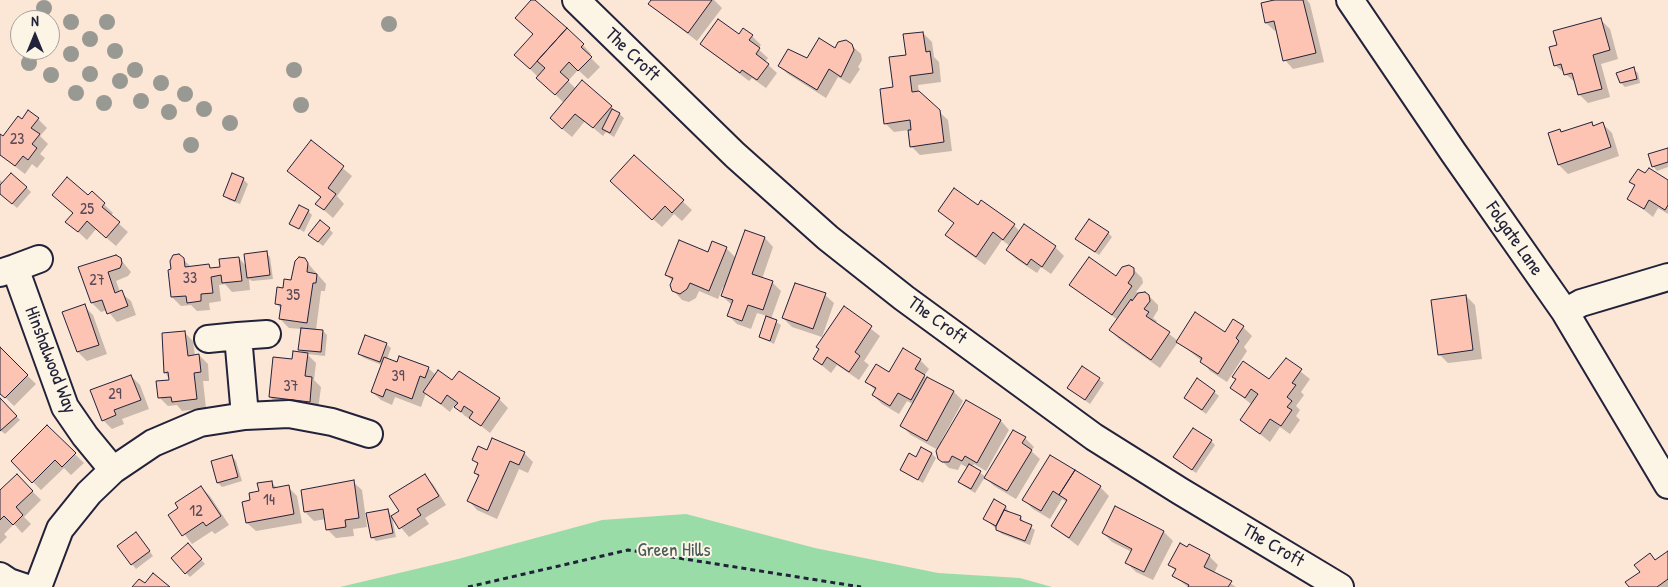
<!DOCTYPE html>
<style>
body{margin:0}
#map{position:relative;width:1668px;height:587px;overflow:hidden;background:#fce6d6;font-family:"Patrick Hand",sans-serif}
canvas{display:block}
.north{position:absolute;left:10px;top:10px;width:50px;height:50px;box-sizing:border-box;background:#fcf5e5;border:1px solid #a5a1a1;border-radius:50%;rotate:0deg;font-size:14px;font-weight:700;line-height:20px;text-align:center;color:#22223b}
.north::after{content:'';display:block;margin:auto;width:18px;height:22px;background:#22223b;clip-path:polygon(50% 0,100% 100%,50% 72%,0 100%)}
</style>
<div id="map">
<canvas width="1668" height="587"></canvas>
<div class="north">N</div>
</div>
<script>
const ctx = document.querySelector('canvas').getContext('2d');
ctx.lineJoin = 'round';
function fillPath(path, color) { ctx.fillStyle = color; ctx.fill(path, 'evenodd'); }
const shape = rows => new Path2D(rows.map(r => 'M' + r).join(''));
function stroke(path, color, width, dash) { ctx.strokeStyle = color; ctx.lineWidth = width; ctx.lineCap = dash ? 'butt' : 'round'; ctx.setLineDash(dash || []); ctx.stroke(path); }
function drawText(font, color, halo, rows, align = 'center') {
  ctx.font = font + ' "Patrick Hand",sans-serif'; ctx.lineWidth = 4; ctx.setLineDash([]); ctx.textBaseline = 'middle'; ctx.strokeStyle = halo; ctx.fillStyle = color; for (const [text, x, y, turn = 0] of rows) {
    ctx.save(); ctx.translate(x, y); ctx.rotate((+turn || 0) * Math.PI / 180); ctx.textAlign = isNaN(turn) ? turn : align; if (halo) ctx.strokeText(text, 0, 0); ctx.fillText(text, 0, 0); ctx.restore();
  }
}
const green = shape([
 [686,514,815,548,938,573,1020,578,1052,587,340,587,458,559,602,520]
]);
const shadow = shape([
 [533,0,583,45,591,54,589,56,600,67,588,79,578,70,568,81,576,89,582,82,624,118,614,137,606,132,603,136,585,121,572,137,560,127,564,103,524,63,534,34],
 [652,0,714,0,722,8,697,41,659,12,650,3],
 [1279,0,1307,0,1310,4,1324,62,1293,69,1285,60,1278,31,1275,31,1266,23],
 [1601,20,1610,29,1618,59,1601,64,1610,97,1588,103,1579,94,1576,83,1555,65,1558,46],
 [923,33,932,42,934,57,939,62,941,82,918,85,919,93,948,120,952,151,920,155,911,146,909,130,894,132,885,123,895,88,907,56],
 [739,35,752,36,761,45,758,49,768,58,765,62,777,73,766,88,752,78,749,81,701,44],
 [851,45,861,54,862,60,858,67,860,69,850,84,838,77,826,98,788,74,779,66,807,60],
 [1633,69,1638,73,1640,83,1625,87,1621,83],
 [38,119,47,128,40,136,48,144,40,154,45,158,37,168,32,164,25,174,0,155,0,136,3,138,22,121],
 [1592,124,1594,126,1603,124,1612,133,1619,156,1568,174,1559,165,1562,133],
 [311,142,352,176,337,196,344,204,333,218,317,204,321,198,289,171],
 [1668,149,1668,167,1657,171,1653,166],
 [634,157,692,210,682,221,674,214,662,227,620,190],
 [1645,175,1668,181,1668,214,1658,208,1653,217,1629,198,1636,186,1631,182],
 [243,179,248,184,240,204,229,200,224,196],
 [0,180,3,183,27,188,31,192,17,208,0,193],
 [92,193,113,213,110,216,128,232,116,246,96,229,87,240,76,230],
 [978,206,1014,225,1020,232,1055,247,1064,256,1051,274,1041,267,1037,273,1016,259,1007,250,1010,246,1002,240,985,265,956,244,947,235,955,224,940,211],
 [308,211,312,215,304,232,290,223],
 [329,229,333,233,323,246,314,239],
 [746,232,765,238,773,247,762,279,772,282,781,291,771,319,781,325,774,344,760,337,767,316,757,313,751,329,737,324,728,315,732,305,722,296,725,288,723,287,718,299,699,291,696,298,689,302,682,300,673,290,673,281,666,275,709,253,726,248,736,258],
 [1108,233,1112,237,1099,255,1081,243],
 [266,253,270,257,273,279,252,281,249,279,250,290,232,292,225,284,219,285,221,301,209,303,210,310,197,311,191,305,181,306,172,297,183,259,191,267,209,265,212,269,221,268,239,258,246,266],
 [120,259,131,272,128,276,116,281,120,292,131,301,136,315,117,322,107,310,101,312,92,303,80,267],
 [304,259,326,284,325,291,321,291,316,330,323,331,327,335,325,356,307,354,316,363,314,380,321,387,318,410,279,406,270,397,304,354,300,350,302,329,289,328,280,319,281,309,276,303,292,282],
 [1133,269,1142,278,1143,283,1136,292,1149,296,1158,305,1158,310,1153,318,1157,321,1155,323,1178,341,1225,333,1243,327,1252,336,1244,347,1247,351,1227,382,1210,371,1202,361,1178,342,1160,368,1119,339,1110,330,1118,320,1071,285,1116,278],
 [825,295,834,303,822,337,792,327,783,318],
 [1466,296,1475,305,1482,359,1448,363,1439,354],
 [84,306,93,315,107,354,87,361,78,352,64,313],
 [844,308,880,336,864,361,869,365,859,380,837,365,831,373,814,359],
 [184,332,193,341,195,356,199,355,208,364,209,381,203,381,206,408,182,411,177,405,168,406,159,397,170,381,165,372],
 [386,344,391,348,387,359,428,368,436,375,499,399,508,408,490,433,471,418,470,419,465,416,454,406,450,412,426,393,421,407,395,397,392,405,381,400,372,392,382,365,364,358,359,354],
 [0,349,36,384,14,406,2,394,0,395],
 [920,360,929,369,924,376,927,379,954,392,963,401,941,441,943,442,966,402,1001,421,1009,430,986,471,974,464,972,467,986,477,1025,438,1034,447,1031,451,1040,459,1016,499,994,486,985,477,975,493,964,486,960,482,968,468,961,464,958,470,949,468,940,459,938,450,911,435,902,426,913,404,907,401,899,414,882,404,873,395,876,391,867,382],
 [1286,360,1310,379,1301,392,1304,395,1296,406,1300,410,1296,416,1300,420,1290,434,1280,427,1270,442,1242,420,1252,405,1232,388,1269,381],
 [1082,367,1104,383,1090,404,1068,388],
 [131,376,140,385,149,409,122,419,124,424,112,429,103,420],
 [1214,392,1219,396,1206,414,1185,398],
 [0,399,20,420,5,434,0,430],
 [47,427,84,463,71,475,64,468,41,490,12,461],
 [1211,441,1215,445,1196,473,1174,457],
 [487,452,524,453,533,462,528,473,519,469,497,519,477,510,469,501,479,477,475,473,479,465,473,460],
 [932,454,936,458,923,483,901,470,916,459],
 [232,456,236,461,242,481,222,487,218,483,212,462],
 [1050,457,1100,487,1109,496,1078,546,1052,526,1067,502,1062,499,1050,519,1033,509,1024,500],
 [424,475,433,484,446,505,425,518,429,524,409,537,392,517,396,537,376,541,372,537,388,510,392,517,400,512],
 [17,476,41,500,24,517,31,524,22,533,14,524,4,534,7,537,0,544,0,492],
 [271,482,278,489,288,487,297,496,302,523,256,531,247,523,251,501],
 [353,482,362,490,367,527,353,529,354,536,336,538,327,529,326,519,314,521,305,512],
 [201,487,210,496,229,525,215,534,212,531,192,544,170,515],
 [994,501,1006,507,1009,513,1021,517,1024,523,1035,530,1030,545,1002,534,985,519],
 [1116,508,1164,532,1173,541,1153,580,1136,572,1127,563,1132,552,1112,542,1103,533],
 [140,538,153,556,136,569,119,547],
 [192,549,205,564,190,577,186,573],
 [1668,553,1668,587,1630,587,1656,561],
 [1209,556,1218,565,1214,573,1236,587,1188,587,1174,576,1176,571,1170,565]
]);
const building = shape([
 [531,0,535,0,567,28,530,69,514,55,533,34,515,18,531,0],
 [651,0,712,0,688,33,648,4,651,0],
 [1274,0,1303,0,1316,53,1283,61,1274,21,1265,23,1261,3,1274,0],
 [1601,18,1610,50,1593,55,1602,89,1578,95,1572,73,1564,75,1561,64,1554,66,1549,47,1557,45,1553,31,1601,18],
 [718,19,739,34,743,28,753,35,749,40,760,48,756,54,769,64,757,80,742,70,740,73,700,44,718,19],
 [567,28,584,44,581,47,592,57,578,71,569,62,560,72,569,80,555,95,536,78,545,68,537,61,567,28],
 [923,32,926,52,930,51,933,73,910,76,912,92,919,91,940,110,944,142,910,147,908,130,911,130,910,120,884,124,880,89,893,87,889,57,906,55,903,34,923,32],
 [819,38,835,48,838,42,846,40,852,44,854,50,841,77,829,69,817,90,778,66,788,49,807,58,819,38],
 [1634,67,1637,79,1620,83,1616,73,1634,67],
 [582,80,612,106,593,128,575,114,562,129,550,118,582,80],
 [612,109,620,113,610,133,602,129,612,109],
 [28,110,39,118,31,128,40,134,32,144,37,148,28,160,23,156,15,166,0,155,0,134,3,136,18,116,22,119,28,110],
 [1592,122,1593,126,1603,122,1611,147,1558,165,1548,133,1560,129,1561,132,1592,122],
 [311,140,344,166,328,188,336,194,324,210,315,204,321,197,287,171,311,140],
 [1668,148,1668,162,1652,167,1648,154,1668,148],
 [634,155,684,200,672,213,665,206,652,220,610,181,634,155],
 [1649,168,1668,180,1668,205,1665,210,1649,200,1644,209,1627,199,1635,185,1629,182,1638,169,1645,173,1649,168],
 [11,173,27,187,12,204,0,194,0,185,11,173],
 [232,173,244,178,235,201,223,196,232,173],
 [67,177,88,195,92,191,105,203,102,207,120,222,106,238,87,221,78,232,65,222,73,213,52,195,67,177],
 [954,188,978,205,981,200,1015,224,1003,240,993,232,976,257,945,235,954,223,938,211,954,188],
 [299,205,309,210,299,229,289,224,299,205],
 [1089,219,1109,232,1095,252,1075,239,1089,219],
 [320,220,330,228,318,242,308,235,320,220],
 [1024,224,1056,246,1042,267,1031,259,1027,265,1006,250,1024,224],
 [745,230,765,237,752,274,773,281,763,310,748,305,742,321,727,316,733,300,721,296,745,230],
 [679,240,708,252,712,241,727,247,709,291,690,283,687,289,680,294,672,291,670,285,673,278,665,275,679,240],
 [267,251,270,275,247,278,244,254,267,251],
 [179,254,184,258,185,267,209,264,210,268,220,267,219,259,239,257,242,281,222,283,221,275,211,277,213,293,201,294,201,301,187,303,186,296,171,297,168,270,171,269,170,261,173,255,179,254],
 [116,255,121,258,122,263,120,268,108,272,115,293,122,290,128,306,107,314,102,300,91,303,78,267,116,255],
 [299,257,305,258,308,263,307,272,317,274,316,283,313,283,307,323,279,319,281,305,275,304,277,287,283,288,284,279,291,280,295,261,299,257],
 [1089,257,1116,276,1122,267,1129,265,1134,268,1134,274,1128,283,1132,286,1112,315,1069,285,1089,257],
 [795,283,826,293,813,329,782,318,795,283],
 [1145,292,1149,295,1150,301,1144,309,1149,312,1146,316,1170,332,1151,360,1109,330,1131,299,1132,301,1138,293,1145,292],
 [1466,295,1473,350,1438,355,1431,300,1466,295],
 [85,304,99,345,77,352,62,312,85,304],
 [844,306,872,326,855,352,860,356,849,372,827,357,822,365,813,359,819,349,816,347,844,306],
 [1195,312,1225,332,1233,319,1244,326,1236,338,1239,341,1218,374,1200,362,1202,358,1176,342,1195,312],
 [766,316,777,320,770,341,759,337,766,316],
 [301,328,323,330,321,352,298,350,301,328],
 [185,331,188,356,199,354,201,372,194,373,197,399,172,402,171,397,158,398,156,381,169,380,168,372,164,373,162,333,185,331],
 [365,335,387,343,380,362,358,354,365,335],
 [0,347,28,375,5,398,0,394,0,347],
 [903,348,921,359,915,369,925,375,911,400,898,393,890,406,872,395,876,388,865,382,876,364,889,372,903,348],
 [293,351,308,353,305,376,312,377,310,402,269,397,273,357,292,359,293,351],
 [399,356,429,367,425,378,420,376,412,399,386,389,383,397,371,392,384,357,397,362,399,356],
 [1286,358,1302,369,1292,383,1296,385,1287,397,1292,401,1287,407,1292,410,1281,426,1270,419,1260,434,1240,420,1258,394,1251,389,1245,398,1230,388,1236,379,1232,377,1243,361,1269,379,1286,358],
 [1082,366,1100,378,1085,400,1067,388,1082,366],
 [438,370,452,380,459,371,500,398,481,426,469,418,473,412,464,406,461,412,454,407,458,403,447,395,441,404,423,392,438,370],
 [131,375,141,400,114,410,116,415,102,421,90,390,131,375],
 [927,377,954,391,927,441,900,426,927,377],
 [1197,378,1215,391,1202,410,1184,398,1197,378],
 [0,398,17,416,0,431,0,398],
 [966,400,1001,420,977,463,965,456,962,461,952,456,949,462,942,462,938,459,936,451,966,400],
 [47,425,76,453,62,467,55,460,32,483,11,461,47,425],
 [1193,428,1212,440,1192,470,1173,457,1193,428],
 [1013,430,1026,437,1022,443,1032,450,1007,491,984,478,1013,430],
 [492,438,525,452,519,465,510,461,488,511,467,501,479,475,474,473,478,463,472,460,478,446,487,450,492,438],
 [921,447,932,453,918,480,900,470,909,453,916,457,921,447],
 [232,455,238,477,217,483,211,461,232,455],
 [1050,455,1075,470,1059,495,1053,491,1041,511,1022,500,1050,455],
 [969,464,981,471,971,489,958,482,969,464],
 [1075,470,1101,486,1069,538,1051,526,1067,500,1059,495,1075,470],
 [17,474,33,491,16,507,23,515,13,525,4,516,0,520,0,490,17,474],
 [425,474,439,496,417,509,421,515,399,529,391,516,399,511,389,496,425,474],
 [354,480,359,518,345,520,346,527,326,530,323,509,304,512,301,490,354,480],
 [272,481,273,488,289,485,294,514,246,523,242,502,250,500,249,493,259,491,257,483,272,481],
 [201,486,221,516,206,526,203,522,182,536,168,515,178,508,175,503,201,486],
 [994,499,1006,506,996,526,983,519,994,499],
 [1115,506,1164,531,1144,572,1125,563,1132,549,1102,533,1115,506],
 [388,509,393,533,371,538,366,513,388,509],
 [1004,510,1021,516,1020,520,1032,525,1025,541,996,530,996,526,1004,510],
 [136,532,150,551,131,565,117,546,136,532],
 [188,543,202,559,185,574,171,558,188,543],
 [1180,543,1187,547,1189,544,1210,555,1204,567,1232,581,1228,587,1188,587,1189,585,1172,576,1176,569,1168,565,1180,543],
 [1668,551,1668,579,1657,587,1629,587,1625,582,1640,572,1634,565,1650,553,1655,560,1668,551],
 [153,573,170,587,132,587,139,579,145,583,153,573]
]);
const path = shape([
 [468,587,628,550,861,587]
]);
const street = shape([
 [576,0,735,155,828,238,904,298,1094,437,1180,491,1340,587],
 [1350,0,1453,152,1565,312,1668,485],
 [15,268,39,259],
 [0,273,15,268,65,407,85,436,113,470],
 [1565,312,1581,303,1668,277],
 [238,336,267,334],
 [208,339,238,336,245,416],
 [0,576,9,582,24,587],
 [38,587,60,529,89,493,113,470,153,443,200,423,245,416,289,414,332,422,369,434]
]);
const trees = [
 [44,8],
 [71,22],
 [107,22],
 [389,24],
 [90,39],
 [115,51],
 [71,54],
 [29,63],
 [135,70],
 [294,70],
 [90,74],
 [51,75],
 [120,81],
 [161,83],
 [76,93],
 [185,94],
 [141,101],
 [104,103],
 [301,105],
 [204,109],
 [169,112],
 [230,123],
 [191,145]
];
const numberNames = [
 ["23",17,140],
 ["25",87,210],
 ["33",190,279],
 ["27",97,281],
 ["35",293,296],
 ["39",398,377],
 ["37",291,387],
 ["29",115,395],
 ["14",269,501],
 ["12",196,512]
];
const streetNames = [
 ["The Croft",632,55,44],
 ["Folgate Lane",1514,239,55],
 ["The Croft",937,321,36],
 ["Hinshalwood Way",50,360,69],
 ["The Croft",1273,546,30]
];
const parkNames = [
 ["Green Hills",674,551]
];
fillPath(green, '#99dca7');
fillPath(shadow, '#0003');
fillPath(building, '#fdc4b3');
stroke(building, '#22223b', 1);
stroke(street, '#22223b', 30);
stroke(path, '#22223b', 3, [5, 4]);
stroke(street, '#fcf5e5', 26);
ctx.fillStyle = '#989992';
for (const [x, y] of trees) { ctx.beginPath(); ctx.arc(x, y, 8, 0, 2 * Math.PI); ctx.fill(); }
drawText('16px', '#594a59', null, numberNames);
drawText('19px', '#22223b', '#fcf5e5', streetNames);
drawText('19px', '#465a5b', '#fcf5e5', parkNames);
</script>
